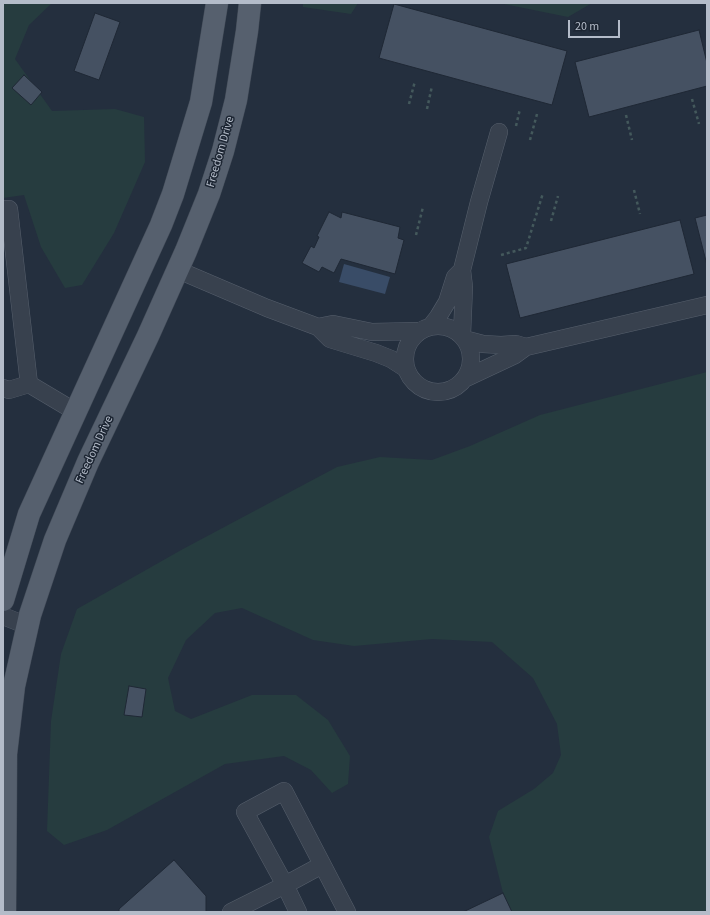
<!DOCTYPE html>
<style>
body{margin:0}
#map{position:relative;width:710px;height:915px;overflow:hidden;background:#242f3e;font-family:"Source Sans 3",sans-serif}
canvas{display:block}
.frame{position:absolute;inset:0;border:4px solid #b4bcc9;pointer-events:none}
.scale{position:absolute;left:568px;top:20px;width:52px;height:18px;box-sizing:border-box;border:2px solid #b4bcc9;border-top:0;padding-left:5px;font-size:12px;line-height:14px;white-space:nowrap;color:#b4bcc9;-webkit-text-stroke:3px #1d2633;paint-order:stroke}
</style>
<div id="map">
<canvas width="710" height="915"></canvas>
<div class="frame"></div>
<div class="scale">20 m</div>
</div>
<script>
const ctx = document.querySelector('canvas').getContext('2d');
ctx.lineJoin = 'round';
function fillPath(path, color) { ctx.fillStyle = color; ctx.fill(path, 'evenodd'); }
const shape = rows => new Path2D(rows.map(r => 'M' + r).join(''));
function stroke(path, color, width, dash) { ctx.strokeStyle = color; ctx.lineWidth = width; ctx.lineCap = dash ? 'butt' : 'round'; ctx.setLineDash(dash || []); ctx.stroke(path); }
function drawText(font, color, halo, rows, align = 'center') {
  ctx.font = font + ' "Source Sans 3",sans-serif'; ctx.lineWidth = 3; ctx.setLineDash([]); ctx.textBaseline = 'middle'; ctx.strokeStyle = halo; ctx.fillStyle = color; for (const [text, x, y, turn = 0] of rows) {
    ctx.save(); ctx.translate(x, y); ctx.rotate((+turn || 0) * Math.PI / 180); ctx.textAlign = isNaN(turn) ? turn : align; if (halo) ctx.strokeText(text, 0, 0); ctx.fillText(text, 0, 0); ctx.restore();
  }
}
const green = shape([
 [3,3,52,3,29,25,15,59,52,111,115,109,144,117,145,162,114,233,82,285,65,288,41,247,24,195,3,198],
 [303,3,358,3,351,14,303,7],
 [499,3,592,3,568,17],
 [707,372,707,912,512,912,503,893,489,837,498,811,534,789,553,773,561,755,557,724,533,678,492,642,432,639,354,646,313,640,242,608,215,613,186,640,168,678,175,711,191,719,252,695,296,695,328,720,350,756,348,784,332,793,311,770,284,756,225,764,107,830,64,845,47,831,51,721,61,654,77,609,183,549,337,467,380,457,432,460,470,446,540,415]
]);
const water = shape([
 [344,264,390,277,385,294,339,282]
]);
const building = shape([
 [394,4,567,51,552,105,379,58,394,4],
 [95,13,120,22,99,80,74,71,95,13],
 [699,30,707,63,707,86,589,117,575,62,699,30],
 [24,75,42,92,31,105,12,88,24,75],
 [329,212,341,218,342,212,400,227,398,238,404,240,395,274,341,259,334,273,322,267,319,272,302,263,311,246,314,248,319,237,317,236,329,212],
 [707,215,707,265,695,218,707,215],
 [680,220,694,274,520,318,506,264,680,220],
 [129,686,146,689,142,717,124,715,129,686],
 [174,860,206,896,206,911,205,912,119,912,119,909,174,860],
 [503,893,512,912,463,912,503,893]
]);
const path = shape([
 [692,99,699,124],
 [409,104,415,81],
 [427,109,432,86],
 [626,115,632,140],
 [516,126,520,109],
 [530,140,537,114],
 [634,190,640,214],
 [551,221,558,196],
 [416,235,423,207],
 [501,255,526,248,543,193]
]);
const minor = shape([
 [3,209,9,209,29,384,76,412],
 [178,270,267,308,318,327,330,339,376,353,391,359,405,368],
 '405 359a33 33 0 1 1 66 0a33 33 0 1 1-66 0Z',
 [431,326,438,317,447,302,455,277,462,270],
 [318,327,333,324,372,332,418,331],
 [462,335,464,287,462,270,479,202,499,132],
 [464,339,483,344,501,345,516,344,526,347],
 [466,378,515,355,526,347,707,305],
 [3,388,9,390,29,384],
 [3,616,28,626],
 [231,912,285,885,245,812,284,791,347,912],
 [298,912,285,885,322,865]
]);
const major = shape([
 [3,600,29,514,161,225,173,194,201,102,217,3],
 [5,912,6,754,14,686,30,615,55,540,88,462,148,336,186,251,209,194,223,151,236,100,247,31,250,3]
]);
const streetNames = [
 ["Freedom Drive",221,152,-74],
 ["Freedom Drive",95,450,-65]
];
fillPath(green, '#263c3f');
fillPath(water, '#394c67');
fillPath(building, '#455162');
stroke(building, '#1f2835', 1);
stroke(minor, '#565f6c', 18);
stroke(major, '#414a57', 23);
stroke(path, '#44595c', 2.5, [3, 3]);
stroke(minor, '#38414e', 17);
stroke(major, '#56606e', 22);
drawText('12px', '#b4bcc9', '#1d2633', streetNames);
</script>
